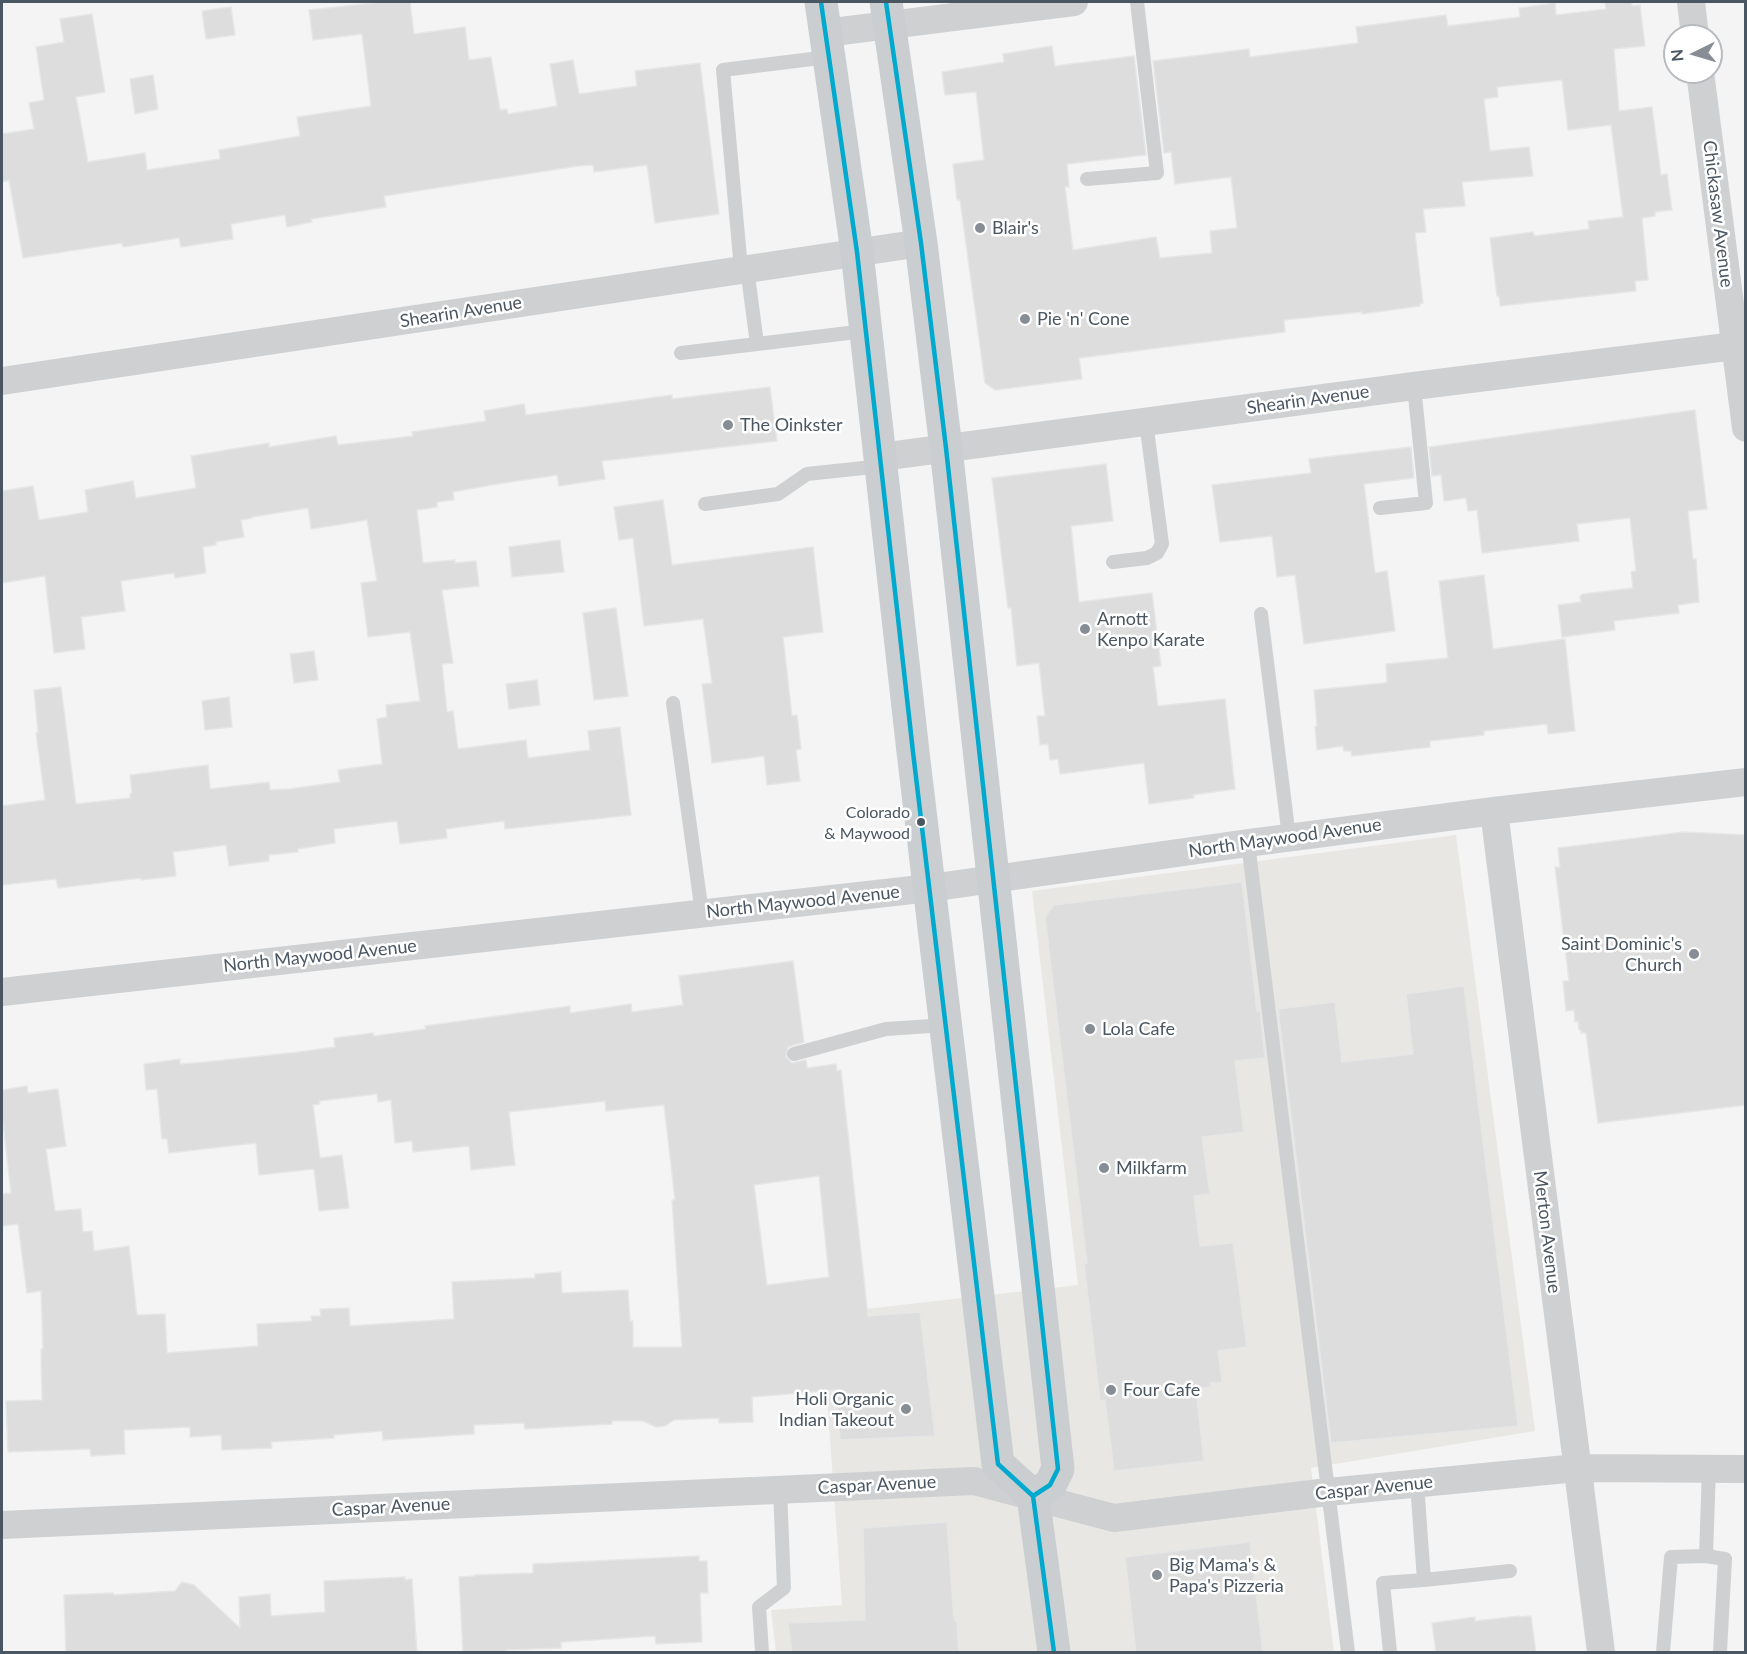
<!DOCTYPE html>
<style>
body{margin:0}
#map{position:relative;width:1747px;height:1654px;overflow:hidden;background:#f4f4f4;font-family:Lato,sans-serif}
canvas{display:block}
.frame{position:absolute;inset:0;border:3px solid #4a5661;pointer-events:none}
.north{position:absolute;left:1663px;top:24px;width:60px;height:60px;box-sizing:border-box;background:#fff;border:2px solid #b7bbc0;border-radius:50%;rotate:265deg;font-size:16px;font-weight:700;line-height:24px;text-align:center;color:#4a5661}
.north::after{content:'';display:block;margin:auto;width:21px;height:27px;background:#868d94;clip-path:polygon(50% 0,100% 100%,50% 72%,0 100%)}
</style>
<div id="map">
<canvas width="1747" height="1654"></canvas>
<div class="frame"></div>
<div class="north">N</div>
</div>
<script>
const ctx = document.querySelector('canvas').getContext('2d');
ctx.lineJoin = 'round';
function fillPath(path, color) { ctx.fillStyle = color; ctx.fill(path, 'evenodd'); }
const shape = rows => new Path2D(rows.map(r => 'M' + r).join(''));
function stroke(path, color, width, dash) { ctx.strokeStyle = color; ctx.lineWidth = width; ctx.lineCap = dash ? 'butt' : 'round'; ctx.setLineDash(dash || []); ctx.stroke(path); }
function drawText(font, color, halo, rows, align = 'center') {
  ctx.font = font + ' Lato,sans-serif'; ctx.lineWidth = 5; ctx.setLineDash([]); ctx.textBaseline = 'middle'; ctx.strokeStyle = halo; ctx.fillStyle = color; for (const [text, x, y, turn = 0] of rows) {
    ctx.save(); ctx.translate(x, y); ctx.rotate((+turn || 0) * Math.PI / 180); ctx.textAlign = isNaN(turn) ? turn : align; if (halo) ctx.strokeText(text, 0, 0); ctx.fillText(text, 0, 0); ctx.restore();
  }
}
const commercial = shape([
 [1456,835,1535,1431,1311,1468,1334,1652,776,1652,771,1610,842,1605,821,1314,1078,1285,1032,891]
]);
const building = shape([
 [383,2,410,2,414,34,465,27,469,60,491,57,500,110,507,109,508,114,557,106,550,64,573,60,579,94,637,86,635,71,700,63,719,214,655,223,647,165,594,172,593,165,578,166,384,196,386,207,311,219,312,222,287,227,285,215,231,224,233,239,181,247,179,238,123,247,122,243,23,258,9,180,2,182,2,134,34,129,29,103,44,100,36,47,64,42,60,19,92,14,105,92,76,97,88,162,145,153,147,170,220,159,219,150,300,136,297,117,371,106,362,34,313,40,309,10,383,2],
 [1605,2,1632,2,1632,6,1640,5,1645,46,1614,49,1619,111,1652,107,1661,175,1667,174,1672,210,1655,212,1655,216,1642,218,1648,280,1635,281,1636,291,1500,306,1499,296,1497,296,1490,238,1533,232,1534,236,1589,229,1588,221,1623,217,1611,125,1568,130,1562,80,1497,87,1498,97,1484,99,1490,151,1529,147,1533,176,1462,182,1465,206,1423,209,1426,232,1415,233,1423,303,1420,304,1420,306,1362,314,1362,312,1284,320,1285,332,1079,358,1082,379,995,390,985,383,960,200,957,200,953,164,984,160,976,92,945,95,942,72,1004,62,1003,54,1052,46,1055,66,1134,56,1146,155,1067,164,1069,187,1065,187,1073,250,1156,237,1160,258,1212,253,1210,231,1237,228,1231,177,1175,184,1171,152,1164,153,1153,61,1249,49,1250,57,1358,43,1356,27,1446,15,1448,26,1520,17,1519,8,1555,3,1556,15,1606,9,1605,2],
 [231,7,235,35,206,39,202,11,231,7],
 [153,75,158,109,135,114,130,79,153,75],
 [770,387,777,441,602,461,605,479,559,486,557,475,497,484,453,492,454,500,437,502,437,507,417,510,423,563,455,560,455,563,476,561,479,586,442,590,453,663,442,664,447,712,453,711,458,749,526,740,528,758,590,750,588,731,620,727,631,815,505,829,504,821,446,829,447,838,400,844,397,821,334,829,335,843,298,849,298,852,269,855,269,861,229,866,226,845,173,852,176,876,141,880,141,878,58,888,56,879,2,885,2,806,45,800,36,733,38,732,34,690,61,687,76,804,130,798,130,794,132,793,130,775,208,765,210,789,269,782,270,790,289,789,340,782,338,770,382,764,377,719,387,717,386,705,420,701,410,632,368,637,361,583,377,581,367,520,311,529,308,508,252,517,252,518,241,520,244,537,216,542,216,545,203,547,206,573,175,578,174,573,121,581,125,611,81,617,85,649,54,653,45,576,2,583,2,491,33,486,39,520,88,512,85,490,133,481,136,498,196,488,191,456,269,443,269,447,336,436,338,445,413,436,412,432,486,421,484,411,524,404,526,415,672,395,672,399,770,387],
 [1695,410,1707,509,1688,511,1693,559,1696,559,1699,602,1678,605,1679,613,1614,621,1615,630,1562,637,1558,605,1581,602,1580,596,1583,594,1633,588,1631,572,1636,571,1630,518,1577,524,1579,541,1482,553,1477,510,1468,511,1466,498,1444,501,1441,475,1432,476,1429,447,1695,410],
 [1411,447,1414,478,1364,484,1375,573,1387,571,1395,631,1304,644,1295,575,1277,577,1272,536,1220,542,1212,485,1311,473,1309,459,1411,447],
 [1106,464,1113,521,1071,526,1079,602,1152,593,1161,666,1153,667,1158,706,1225,699,1235,789,1193,795,1194,798,1149,804,1144,763,1060,774,1058,759,1050,760,1048,744,1040,745,1037,716,1045,716,1039,663,1017,666,1011,608,1008,608,992,478,1106,464],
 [663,500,672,565,813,547,823,632,783,637,792,716,797,715,801,749,796,750,800,781,767,785,764,756,712,763,702,684,712,683,703,619,644,626,633,538,619,540,614,507,663,500],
 [560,540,564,572,512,577,509,547,560,540],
 [1484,575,1493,649,1565,639,1575,731,1548,734,1547,724,1484,731,1484,735,1430,741,1430,747,1352,756,1351,751,1344,751,1343,746,1317,750,1315,727,1317,726,1314,690,1384,683,1387,682,1386,664,1448,658,1439,581,1484,575],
 [616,608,628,696,594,700,583,613,616,608],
 [314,651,318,680,294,683,290,654,314,651],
 [537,680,540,705,509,709,506,684,537,680],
 [229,697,232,727,205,730,202,701,229,697],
 [1684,832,1746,835,1746,1105,1598,1123,1586,1033,1581,1033,1581,1030,1579,1030,1578,1021,1575,1022,1574,1010,1566,1011,1563,981,1569,981,1555,867,1560,867,1558,848,1684,832],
 [1242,882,1257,1011,1260,1011,1265,1058,1235,1061,1244,1132,1202,1137,1210,1194,1194,1196,1200,1246,1233,1243,1247,1347,1218,1351,1222,1382,1210,1383,1211,1387,1196,1389,1204,1461,1114,1471,1105,1400,1100,1401,1084,1263,1087,1263,1045,917,1054,905,1242,882],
 [793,961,804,1042,788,1047,786,1057,792,1063,806,1060,807,1068,836,1064,837,1071,841,1070,868,1316,920,1312,935,1436,840,1440,836,1390,752,1397,753,1422,719,1423,719,1418,674,1420,665,1426,656,1427,643,1421,612,1421,612,1424,525,1429,524,1423,474,1425,474,1434,383,1440,382,1431,334,1435,334,1438,271,1442,272,1448,222,1450,221,1435,190,1437,190,1427,124,1430,125,1454,91,1456,90,1449,8,1452,6,1401,42,1400,41,1349,43,1349,41,1291,27,1293,18,1224,2,1226,2,1194,11,1193,2,1113,2,1090,27,1086,28,1093,58,1089,66,1146,46,1149,55,1211,81,1209,83,1232,92,1231,94,1251,129,1246,137,1315,165,1314,167,1353,258,1346,257,1324,312,1321,311,1316,321,1316,320,1309,349,1308,350,1326,454,1319,452,1282,535,1278,535,1274,561,1272,562,1293,628,1290,630,1321,633,1321,633,1347,682,1347,672,1200,675,1200,664,1105,606,1111,605,1101,509,1112,515,1165,471,1170,469,1146,413,1152,412,1141,395,1143,391,1100,378,1102,377,1094,319,1101,320,1104,313,1105,320,1158,342,1155,349,1208,319,1211,314,1169,259,1175,256,1143,169,1153,167,1139,162,1139,157,1089,146,1090,144,1064,180,1059,180,1064,206,1062,299,1052,335,1047,334,1038,373,1033,374,1036,426,1029,425,1026,570,1006,570,1013,631,1004,632,1012,683,1005,679,976,793,961],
 [819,1176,829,1277,767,1285,754,1185,819,1176],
 [1464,986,1518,1426,1331,1443,1278,1009,1335,1002,1342,1062,1413,1054,1406,994,1464,986],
 [947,1522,954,1619,957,1623,959,1653,792,1653,788,1623,865,1620,863,1528,947,1522],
 [1250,1542,1263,1653,1136,1653,1125,1557,1250,1542],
 [699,1556,699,1561,707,1561,708,1593,700,1593,702,1642,656,1644,655,1636,561,1642,561,1648,506,1650,507,1653,463,1653,459,1577,474,1576,474,1575,533,1573,533,1564,699,1556],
 [405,1577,405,1580,412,1579,417,1653,66,1653,64,1595,113,1593,114,1595,175,1591,182,1582,194,1585,240,1628,239,1597,270,1594,271,1616,325,1612,324,1581,405,1577],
 [1519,1616,1519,1617,1531,1616,1536,1653,1436,1653,1432,1623,1475,1617,1475,1621,1519,1616]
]);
const lane = shape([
 [1087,179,1157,173,1137,2],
 [741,269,723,70,828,57],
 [757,344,865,331],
 [681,353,757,344,747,268],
 [705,504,778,494,807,474,882,466],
 [1380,508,1426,503,1414,386],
 [1113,562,1147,558,1157,553,1162,544,1146,422],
 [1261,614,1289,837],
 [673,703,702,913],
 [1248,843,1348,1652],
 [794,1054,886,1029,946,1025],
 [1709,1468,1706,1556,1725,1559,1720,1652],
 [1417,1484,1424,1580,1510,1571],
 [762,1652,759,1607,784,1588,780,1489],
 [1390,1652,1383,1583,1424,1580],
 [1663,1652,1671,1557,1706,1556]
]);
const street = shape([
 [1691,2,1695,36],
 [825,33,1074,2],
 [1700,72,1746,428],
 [2,381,921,243],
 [881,457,1414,386,1735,346],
 [1494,811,1601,1652],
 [2,992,930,888,1248,843,1494,811,1746,782],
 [2,1525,974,1481,1114,1518,1328,1492,1577,1468,1746,1469]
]);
const primary = shape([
 [821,2,857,252,913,752,998,1464,1033,1496,1054,1652],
 [886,2,921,243,946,448,1058,1469,1050,1485,1033,1496]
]);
const bus1 = shape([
 [821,2,857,252,913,752,998,1464,1033,1496,1054,1652],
 [886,2,921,243,946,448,1058,1469,1050,1485,1033,1496]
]);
const markers = [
 [980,228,6,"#868d94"],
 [1025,319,6,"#868d94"],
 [728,425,6,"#868d94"],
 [1085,629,6,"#868d94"],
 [921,822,5,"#4a5661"],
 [1694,954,6,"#868d94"],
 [1090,1029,6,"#868d94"],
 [1104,1168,6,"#868d94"],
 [1111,1390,6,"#868d94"],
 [906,1409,6,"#868d94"],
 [1157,1575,6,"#868d94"]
];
const busNames = [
 ["Colorado",910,813],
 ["& Maywood",910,834]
];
const streetNames = [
 ["Chickasaw Avenue",1718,214,83],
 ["Shearin Avenue",461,312,-9],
 ["Shearin Avenue",1308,400,-8],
 ["North Maywood Avenue",1285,838,-8],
 ["North Maywood Avenue",803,902,-6],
 ["North Maywood Avenue",320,956,-6],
 ["Merton Avenue",1547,1232,83],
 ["Caspar Avenue",877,1485,-3],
 ["Caspar Avenue",1374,1488,-6],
 ["Caspar Avenue",391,1507,-3]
];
const poiNames = [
 ["Blair's",992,228],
 ["Pie 'n' Cone",1037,319],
 ["The Oinkster",740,425],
 ["Arnott",1097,619],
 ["Kenpo Karate",1097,640],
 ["Saint Dominic's",1682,944,"right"],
 ["Church",1682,965,"right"],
 ["Lola Cafe",1102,1029],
 ["Milkfarm",1116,1168],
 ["Four Cafe",1123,1390],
 ["Holi Organic",894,1399,"right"],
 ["Indian Takeout",894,1420,"right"],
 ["Big Mama's &",1169,1565],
 ["Papa's Pizzeria",1169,1586]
];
fillPath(commercial, '#e8e7e3');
fillPath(building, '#ddddde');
stroke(building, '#e5e6e7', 1.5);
stroke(lane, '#ced0d2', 14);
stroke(street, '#ced0d2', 28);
stroke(primary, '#caced1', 33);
stroke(bus1, '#00a9ce', 4.5);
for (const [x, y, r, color] of markers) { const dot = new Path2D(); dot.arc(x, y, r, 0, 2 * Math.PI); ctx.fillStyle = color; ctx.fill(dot); stroke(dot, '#fff', 2); }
drawText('16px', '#4a5661', '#fff', busNames, 'right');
drawText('18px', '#4a5661', '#fff', streetNames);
drawText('18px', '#4a5661', '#fff', poiNames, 'left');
</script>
